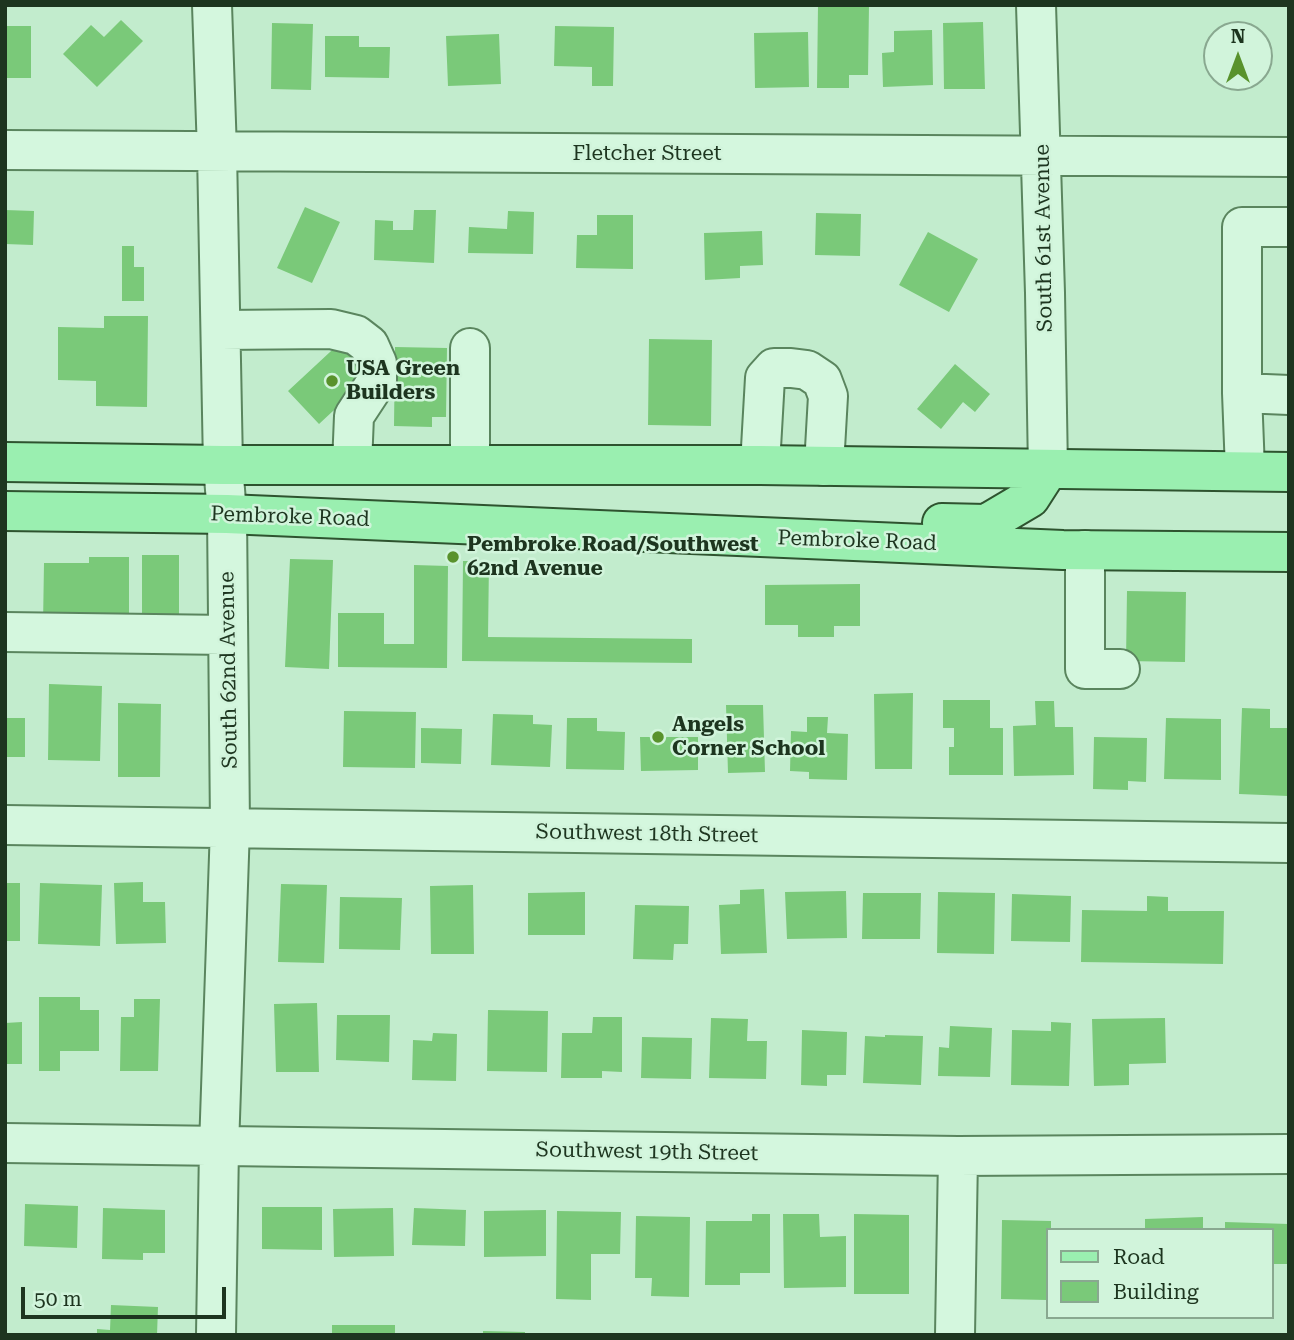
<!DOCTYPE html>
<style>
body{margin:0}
#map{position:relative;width:1294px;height:1340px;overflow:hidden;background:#c2eccd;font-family:"Roboto Serif",serif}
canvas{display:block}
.frame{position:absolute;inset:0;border:7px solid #1d351f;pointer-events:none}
.legend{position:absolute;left:1046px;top:1228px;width:228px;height:91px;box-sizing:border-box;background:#d1f4db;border:2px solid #89a890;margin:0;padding:9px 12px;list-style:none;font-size:21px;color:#1d351f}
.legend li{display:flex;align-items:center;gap:14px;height:35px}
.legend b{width:35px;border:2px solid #89a890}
.north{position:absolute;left:1203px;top:21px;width:70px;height:70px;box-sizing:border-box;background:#d1f4db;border:2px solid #89a890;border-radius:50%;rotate:0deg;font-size:19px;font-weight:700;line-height:28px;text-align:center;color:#1d351f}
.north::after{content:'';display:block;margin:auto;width:24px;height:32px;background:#59922c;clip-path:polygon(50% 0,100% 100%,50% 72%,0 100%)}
.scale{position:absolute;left:21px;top:1287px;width:205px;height:32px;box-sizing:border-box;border:4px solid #1d351f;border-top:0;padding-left:9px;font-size:21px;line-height:24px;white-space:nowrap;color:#1d351f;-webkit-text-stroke:5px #d1f4db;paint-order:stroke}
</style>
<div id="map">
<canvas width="1294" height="1340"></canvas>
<div class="frame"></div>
<ul class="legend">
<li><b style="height:9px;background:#9aefb0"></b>Road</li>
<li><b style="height:19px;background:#7ac979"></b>Building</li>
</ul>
<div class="north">N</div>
<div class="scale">50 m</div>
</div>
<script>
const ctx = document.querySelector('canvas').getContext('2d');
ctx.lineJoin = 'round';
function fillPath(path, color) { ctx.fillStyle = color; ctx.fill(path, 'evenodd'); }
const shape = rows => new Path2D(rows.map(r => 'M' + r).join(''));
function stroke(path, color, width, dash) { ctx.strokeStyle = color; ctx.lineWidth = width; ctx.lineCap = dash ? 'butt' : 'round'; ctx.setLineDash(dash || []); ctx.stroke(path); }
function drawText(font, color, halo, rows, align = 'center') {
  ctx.font = font + ' "Roboto Serif",serif'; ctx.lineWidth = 5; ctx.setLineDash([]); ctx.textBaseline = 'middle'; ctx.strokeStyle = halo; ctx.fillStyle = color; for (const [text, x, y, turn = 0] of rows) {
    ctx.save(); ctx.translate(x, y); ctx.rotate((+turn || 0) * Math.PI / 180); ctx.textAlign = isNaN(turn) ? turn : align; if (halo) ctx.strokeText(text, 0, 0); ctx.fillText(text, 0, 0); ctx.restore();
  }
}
const building = shape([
 [818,5,869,5,868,75,849,75,849,88,817,88],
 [121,20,143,41,97,87,63,54,91,25,104,37],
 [983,22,985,89,944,89,943,23],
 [272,23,313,24,311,90,271,89],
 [5,26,31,26,31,78,5,78],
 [555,26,614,27,613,86,592,86,592,67,554,66],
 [932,30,933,85,883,87,882,53,894,52,894,31],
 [808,32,809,87,755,88,754,33],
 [499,34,501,84,448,86,446,36],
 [325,36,359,36,359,47,390,47,389,78,325,77],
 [305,207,340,222,312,283,277,268],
 [5,210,34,211,33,245,5,244],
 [414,210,436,210,434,263,374,260,375,220,393,221,393,230,413,230],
 [508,211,534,212,533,254,468,253,469,227,507,229],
 [816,213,861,214,860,256,815,255],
 [597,215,633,215,633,269,576,268,577,235,597,235],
 [762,231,763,265,740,266,740,278,705,280,704,233],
 [928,232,978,259,949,312,899,285],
 [122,246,134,246,134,267,144,267,144,301,122,301],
 [104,316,148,316,147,407,96,406,96,381,58,380,58,327,104,328],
 [344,339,375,372,319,424,288,391],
 [649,339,712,340,711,426,648,425],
 [395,347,447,348,446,417,432,417,432,427,394,426],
 [955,364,990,394,975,412,963,402,941,429,917,409],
 [142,555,179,555,179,621,142,621],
 [89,557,129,557,129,619,43,625,44,563,89,563],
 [290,559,333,560,329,669,285,667],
 [463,561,489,561,488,637,692,639,692,663,462,661],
 [414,565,448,566,447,668,338,667,338,613,384,613,384,644,414,644],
 [860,584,860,626,834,626,834,637,798,637,798,625,765,625,765,585],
 [1127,591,1186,592,1185,662,1126,661],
 [49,684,102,686,100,761,48,760],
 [913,693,912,769,875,769,874,694],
 [943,700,990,700,990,728,1003,728,1003,775,949,775,949,747,954,747,954,728,943,728],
 [1035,701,1054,701,1055,727,1073,727,1074,775,1014,776,1013,726,1036,725],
 [118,703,161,704,160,777,118,777],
 [726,705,763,705,765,772,728,773],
 [1242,708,1270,709,1270,728,1289,728,1288,796,1239,794],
 [344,711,416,712,415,768,343,767],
 [493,714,533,715,533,724,552,725,550,767,491,765],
 [807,717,828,717,827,733,848,734,847,780,809,779,809,772,790,771,791,731,807,732],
 [5,718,25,718,25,757,5,757],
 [567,718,597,718,597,731,625,732,624,770,566,769],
 [1166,718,1221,719,1221,780,1164,779],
 [421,728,462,729,461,764,421,763],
 [640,737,698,737,698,770,641,771],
 [1094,737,1147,738,1146,782,1128,781,1128,790,1093,789],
 [143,882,143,902,165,902,166,943,116,944,114,883],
 [5,883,20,883,20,941,5,941],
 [40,883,102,885,100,946,38,944],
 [281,884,327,885,324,963,278,962],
 [473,885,474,954,431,954,430,886],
 [764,889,767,953,721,954,719,905,740,904,740,890],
 [846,891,847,938,787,939,785,892],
 [585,892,585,935,528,935,528,893],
 [938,892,995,893,994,954,937,953],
 [863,893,921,893,920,939,862,939],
 [1012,894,1071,896,1070,942,1011,941],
 [1147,896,1168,897,1168,911,1224,911,1223,964,1081,962,1082,910,1147,911],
 [340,897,402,898,400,950,339,949],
 [635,905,689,906,688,944,674,944,673,960,633,959],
 [39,997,80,997,80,1010,99,1010,99,1051,60,1051,60,1071,39,1071],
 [134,999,160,999,158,1071,120,1071,121,1017,134,1017],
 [317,1003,319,1072,276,1072,274,1004],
 [488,1010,548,1011,547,1072,487,1071],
 [337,1015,390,1015,389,1062,336,1060],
 [593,1017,622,1017,622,1072,602,1071,602,1078,561,1078,562,1033,592,1033],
 [711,1018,748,1019,747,1041,767,1041,766,1079,709,1078],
 [1165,1018,1166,1063,1129,1064,1129,1085,1094,1086,1092,1019],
 [22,1022,22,1064,5,1064,5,1023],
 [1051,1022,1071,1023,1069,1086,1011,1085,1012,1030,1051,1031],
 [950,1026,992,1028,990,1077,938,1076,939,1047,949,1048],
 [802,1030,847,1032,846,1075,827,1075,827,1086,801,1085],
 [433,1033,457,1034,456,1081,412,1080,413,1040,432,1041],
 [885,1035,923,1036,921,1085,863,1083,865,1036,885,1037],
 [642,1037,692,1038,691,1079,641,1078],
 [25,1204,78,1206,77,1248,24,1246],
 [262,1207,322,1207,322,1250,262,1249],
 [103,1208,165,1210,165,1253,143,1253,143,1260,102,1259],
 [393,1208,394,1256,334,1257,333,1209],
 [414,1208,466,1210,465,1246,412,1245],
 [546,1210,546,1256,484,1257,484,1211],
 [557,1211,621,1212,620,1254,591,1254,591,1300,556,1299],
 [752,1214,770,1214,770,1273,740,1273,740,1285,705,1285,706,1221,752,1221],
 [783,1214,819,1214,820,1237,846,1236,846,1287,784,1288],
 [854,1214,909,1215,909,1294,854,1294],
 [636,1216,690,1217,689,1297,651,1296,652,1278,635,1278],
 [1203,1217,1203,1230,1145,1230,1145,1219],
 [1002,1220,1051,1221,1051,1230,1047,1230,1047,1300,1001,1299],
 [1225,1222,1289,1224,1289,1264,1271,1264,1271,1230,1225,1230],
 [111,1305,158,1307,157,1335,97,1335,97,1329,110,1330],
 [332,1325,395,1325,395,1335,332,1335],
 [483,1331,525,1332,525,1335,483,1335]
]);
const minor = shape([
 [212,5,217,152,223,465,227,514,230,827,219,1147,216,1335],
 [1036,5,1045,293,1048,470],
 [5,150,1289,157],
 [221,330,331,329,356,335,369,345,377,363,377,381,354,416,352,465],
 [1242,393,1289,395],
 [470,465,470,348],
 [760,465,765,378,774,368,791,368,807,370,822,380,828,396,824,466],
 [1245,470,1242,393,1242,227,1289,227],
 [1085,550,1085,669,1120,669],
 [5,632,228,635],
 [5,825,1289,843],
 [5,1143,958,1156,1289,1154],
 [955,1335,958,1156]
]);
const major = shape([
 [5,462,223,465,760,465,1289,472],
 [5,511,227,514,1063,550,1289,552],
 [942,523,986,524,1030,498,1048,470]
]);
const markers = [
 [332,381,7,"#59922c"],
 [453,557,7,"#59922c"],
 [658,737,7,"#59922c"]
];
const streetNames = [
 ["Fletcher Street",647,154],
 ["South 61st Avenue",1044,238,-91],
 ["Pembroke Road",290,517,2],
 ["Pembroke Road",857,541,2],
 ["South 62nd Avenue",229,670,-91],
 ["Southwest 18th Street",647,834,1],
 ["Southwest 19th Street",647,1152,1]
];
const poiNames = [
 ["USA Green",346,369],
 ["Builders",346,393],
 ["Pembroke Road/Southwest",467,545],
 ["62nd Avenue",467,569],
 ["Angels",672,725],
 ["Corner School",672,749]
];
fillPath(building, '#7ac979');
stroke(minor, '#5a855e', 42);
stroke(major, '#2e532f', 42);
stroke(minor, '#d4f7de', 38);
stroke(major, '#9aefb0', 38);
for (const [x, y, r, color] of markers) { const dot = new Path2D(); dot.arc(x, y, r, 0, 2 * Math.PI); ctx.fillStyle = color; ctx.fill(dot); stroke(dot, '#d1f4db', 2.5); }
drawText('21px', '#1d351f', '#d1f4db', streetNames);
drawText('bold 21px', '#1d351f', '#d1f4db', poiNames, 'left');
</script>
